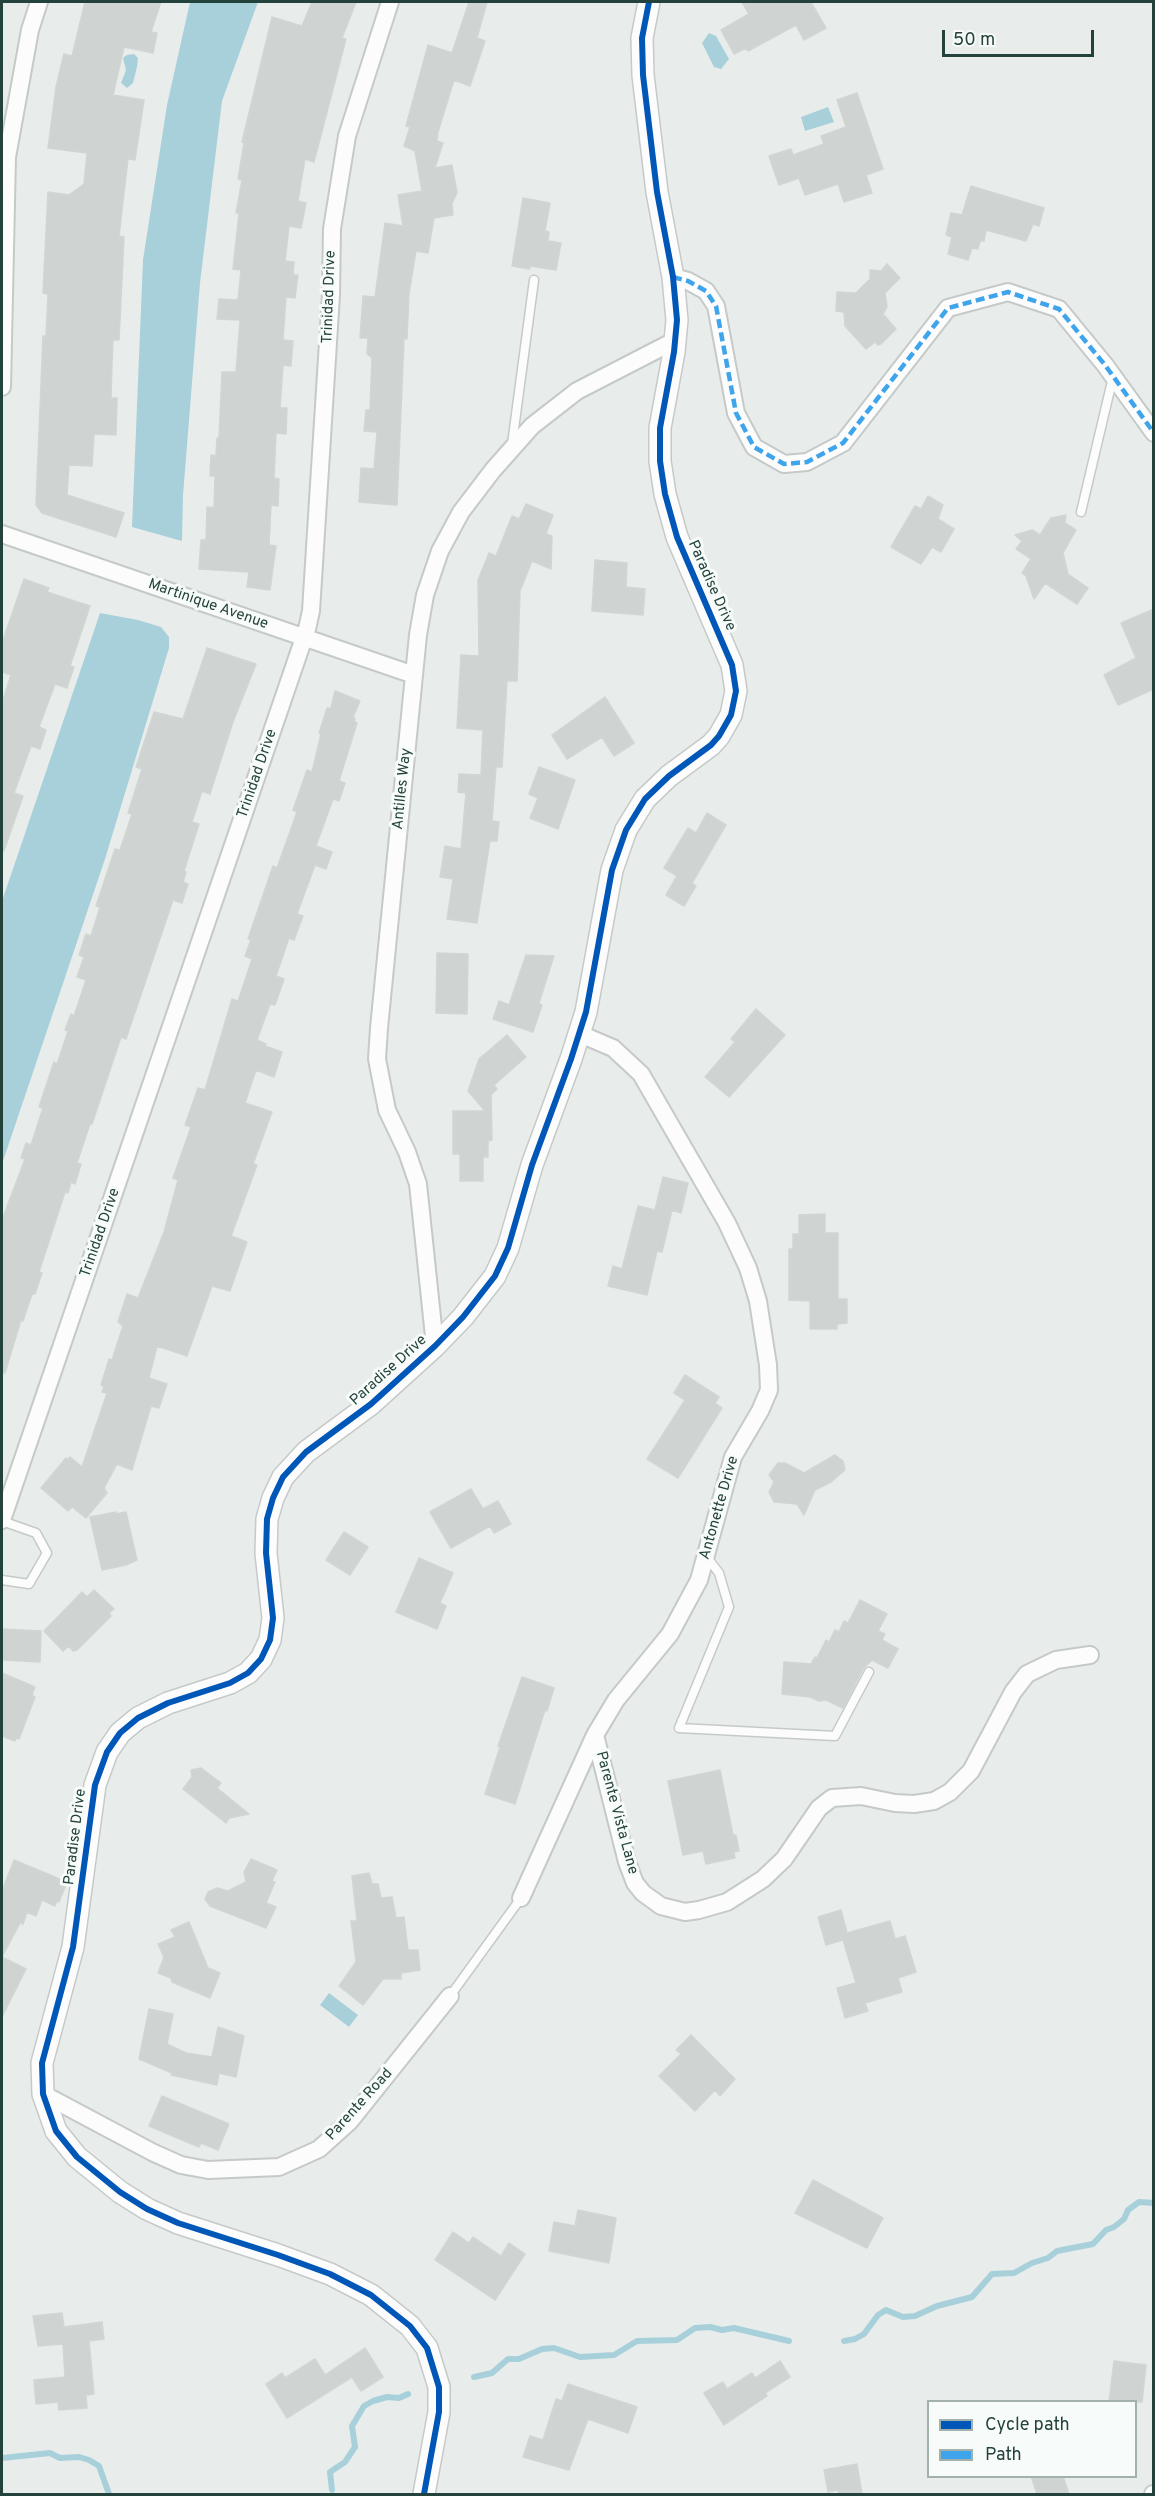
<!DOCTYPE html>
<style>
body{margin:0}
#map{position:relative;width:1155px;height:2496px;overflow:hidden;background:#e8edeb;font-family:Overpass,sans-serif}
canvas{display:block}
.frame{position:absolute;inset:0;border:3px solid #24423c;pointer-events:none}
.legend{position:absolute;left:927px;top:2400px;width:210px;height:78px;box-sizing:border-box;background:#f7fbf9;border:2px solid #a3b1ad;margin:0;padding:8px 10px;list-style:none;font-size:18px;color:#24423c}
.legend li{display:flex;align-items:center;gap:12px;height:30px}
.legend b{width:30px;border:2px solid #a3b1ad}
.scale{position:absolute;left:942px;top:30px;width:152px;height:27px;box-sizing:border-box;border:3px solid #24423c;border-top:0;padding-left:8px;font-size:18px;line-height:21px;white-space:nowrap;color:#24423c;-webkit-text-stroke:4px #f7fbf9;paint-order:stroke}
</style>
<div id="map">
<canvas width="1155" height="2496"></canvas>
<div class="frame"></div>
<ul class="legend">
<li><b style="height:8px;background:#0057b8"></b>Cycle path</li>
<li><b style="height:8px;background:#3ea4ec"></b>Path</li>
</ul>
<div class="scale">50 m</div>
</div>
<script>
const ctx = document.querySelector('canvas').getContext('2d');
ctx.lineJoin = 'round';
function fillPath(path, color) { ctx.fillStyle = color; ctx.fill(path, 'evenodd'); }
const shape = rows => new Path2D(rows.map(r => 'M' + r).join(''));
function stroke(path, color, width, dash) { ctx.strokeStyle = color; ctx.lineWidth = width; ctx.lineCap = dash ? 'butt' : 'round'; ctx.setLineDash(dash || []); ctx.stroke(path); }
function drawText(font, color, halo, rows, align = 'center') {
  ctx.font = font + ' Overpass,sans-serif'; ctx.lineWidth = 6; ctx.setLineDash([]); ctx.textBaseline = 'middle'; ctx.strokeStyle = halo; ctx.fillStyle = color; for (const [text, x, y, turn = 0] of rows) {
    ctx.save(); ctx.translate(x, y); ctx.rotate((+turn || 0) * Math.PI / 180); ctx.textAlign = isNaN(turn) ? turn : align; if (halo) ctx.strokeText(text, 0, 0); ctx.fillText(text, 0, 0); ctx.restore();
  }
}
const water = shape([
 [190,2,258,2,222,101,200,283,183,495,182,541,132,527,143,260,167,105],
 [709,33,716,36,729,59,721,69,714,67,702,43],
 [134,54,138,58,137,67,133,83,127,88,121,83,126,70,123,58,127,55],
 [828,107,834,122,805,131,801,117],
 [100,613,138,620,161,627,169,637,169,648,105,859,2,1164,2,901],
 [329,1993,358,2015,349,2027,320,2005]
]);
const stream = shape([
 [844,2341,855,2339,864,2334,878,2315,886,2310,903,2317,915,2316,937,2306,972,2297,992,2274,1014,2273,1032,2263,1048,2258,1057,2251,1093,2244,1106,2230,1114,2227,1124,2219,1128,2210,1139,2202,1154,2203],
 [474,2377,492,2373,508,2359,519,2359,542,2349,554,2348,580,2357,614,2355,637,2341,677,2340,695,2328,710,2327,722,2330,734,2328,789,2341],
 [2,2458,50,2453,60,2458,79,2457,89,2460,99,2466,109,2494],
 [332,2490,330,2472,345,2462,355,2447,352,2426,364,2406,373,2401,387,2397,399,2398,408,2394]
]);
const building = shape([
 [85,2,161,2,151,32,157,33,153,53,124,47,113,95,144,100,135,160,128,159,119,236,124,237,119,340,113,340,112,363,111,398,117,398,116,435,94,434,92,466,69,465,67,495,124,513,116,537,42,513,36,505,43,336,46,336,48,294,43,293,48,192,69,195,84,184,87,153,48,148,56,87,64,54,72,56,85,2],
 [312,2,356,2,342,38,346,39,314,162,305,159,298,201,306,203,301,228,289,226,285,261,294,262,293,275,298,275,295,298,286,297,283,340,293,341,291,366,283,365,280,408,287,408,286,434,276,433,274,478,279,479,278,506,271,505,269,545,276,546,270,590,247,587,249,572,199,569,201,540,206,540,207,507,214,508,215,476,210,476,211,455,216,456,217,438,219,438,222,372,236,372,240,320,217,319,219,299,238,300,241,270,233,269,239,213,236,213,242,180,238,179,244,143,242,142,272,17,302,26,312,2],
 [469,2,487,2,477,38,485,41,470,86,454,80,438,132,437,141,443,143,435,168,452,165,457,193,452,203,453,215,434,218,428,253,416,251,409,294,407,339,404,339,397,505,359,502,361,468,374,469,377,432,364,431,366,410,370,410,372,358,367,354,368,338,360,338,363,296,375,297,385,223,403,226,398,195,422,191,415,151,404,146,410,127,406,126,428,45,452,53,469,2],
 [742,2,811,2,826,28,804,40,796,25,748,51,746,48,734,54,721,30,749,14,742,2],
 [857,93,883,169,866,175,872,193,844,202,838,184,805,195,799,178,779,185,769,156,791,149,793,155,824,144,821,136,846,127,837,100,857,93],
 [971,186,1044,208,1039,226,1033,224,1026,241,986,230,984,241,980,241,978,249,972,248,968,260,948,254,952,237,946,235,951,213,962,215,971,186],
 [523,198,550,203,545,231,549,232,548,241,561,243,556,270,530,266,530,269,512,266,523,198],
 [887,264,900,278,885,293,887,307,883,314,896,329,881,344,878,345,875,342,866,349,845,326,844,312,836,311,837,292,856,293,870,279,870,270,881,271,887,264],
 [928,496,943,505,938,519,954,529,941,552,932,547,921,564,891,547,915,506,921,509,928,496],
 [526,504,553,515,546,534,552,536,551,569,532,561,520,591,517,681,507,681,502,767,496,767,492,821,499,822,497,841,490,841,477,923,447,919,453,879,440,877,445,846,461,849,466,793,458,792,459,774,481,775,483,730,457,728,461,655,479,656,478,580,489,553,496,556,512,516,519,519,526,504],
 [1066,515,1065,523,1076,530,1063,553,1068,574,1088,588,1077,604,1045,583,1034,599,1026,576,1022,573,1031,559,1016,549,1022,541,1015,535,1032,530,1040,535,1051,518,1066,515],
 [595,560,627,563,626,587,645,589,643,615,592,611,595,560],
 [24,579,49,588,47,592,90,606,70,666,74,667,67,688,55,684,39,727,46,730,40,749,31,746,14,793,23,796,4,851,2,850,2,703,11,675,2,672,2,643,24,579],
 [1154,609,1154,689,1118,705,1104,675,1136,658,1121,623,1154,609],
 [207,648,256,664,233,722,210,794,202,791,192,822,199,824,184,871,186,872,183,882,188,884,182,903,173,900,126,1039,121,1037,92,1124,90,1124,77,1163,81,1164,75,1184,71,1182,68,1193,65,1192,39,1272,42,1273,35,1294,32,1294,23,1321,21,1320,5,1373,2,1372,2,1220,25,1159,21,1158,26,1143,31,1145,43,1108,39,1107,54,1062,57,1064,68,1031,65,1030,71,1014,74,1016,86,980,77,977,84,957,79,955,86,934,91,936,100,907,96,906,115,849,120,850,132,814,128,813,142,769,136,767,154,712,183,719,207,648],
 [335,691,360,701,353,717,355,718,354,721,357,723,339,781,345,783,339,801,333,799,316,846,332,852,326,869,315,865,297,914,303,916,294,940,289,938,276,976,284,979,275,1005,270,1004,257,1040,266,1044,265,1046,282,1052,274,1077,256,1070,245,1103,272,1112,253,1164,257,1165,231,1236,247,1242,230,1291,212,1286,187,1356,157,1346,149,1378,167,1384,159,1408,151,1406,132,1470,117,1464,104,1488,107,1493,86,1518,72,1507,68,1511,41,1488,66,1458,67,1460,70,1457,82,1467,107,1393,102,1392,104,1387,101,1385,109,1359,112,1360,123,1326,118,1322,127,1294,138,1298,164,1232,178,1180,173,1178,191,1127,185,1125,198,1088,205,1090,232,999,238,1001,252,959,245,956,251,940,248,939,273,866,277,868,297,812,293,810,307,770,312,772,321,734,319,733,327,708,331,708,335,691],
 [605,697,634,743,614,756,602,737,567,759,552,735,605,697],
 [539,767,575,780,558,829,530,818,538,798,529,794,539,767],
 [707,813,726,825,692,883,696,886,684,906,666,895,677,876,664,868,688,828,696,833,707,813],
 [437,953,468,954,467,1014,436,1013,437,953],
 [526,955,554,956,539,1003,542,1005,533,1032,493,1019,499,1001,509,1005,526,955],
 [756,1009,785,1035,729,1097,705,1077,735,1042,731,1039,756,1009],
 [507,1035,526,1057,494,1085,497,1089,491,1095,492,1140,488,1141,488,1157,483,1157,483,1181,460,1181,460,1154,453,1154,453,1111,485,1111,468,1091,479,1059,507,1035],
 [663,1177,688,1183,681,1213,672,1210,662,1252,657,1251,647,1295,608,1286,613,1266,622,1269,638,1206,655,1210,663,1177],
 [825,1214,825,1233,838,1233,838,1299,847,1299,847,1323,837,1324,837,1329,810,1329,810,1301,789,1300,789,1249,793,1249,793,1234,799,1234,799,1215,825,1214],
 [685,1375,719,1397,715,1403,722,1408,678,1478,647,1459,685,1400,674,1393,685,1375],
 [835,1455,843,1461,845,1470,831,1482,815,1490,804,1515,797,1504,774,1502,769,1492,774,1482,769,1475,778,1463,785,1463,804,1473,835,1455],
 [471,1489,483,1509,498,1501,511,1524,494,1533,490,1526,451,1548,430,1512,471,1489],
 [116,1512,116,1514,126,1512,137,1560,126,1565,102,1570,90,1517,116,1512],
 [344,1532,368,1547,350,1575,326,1560,344,1532],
 [419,1558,453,1573,440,1603,446,1606,437,1629,396,1612,419,1558],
 [94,1590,114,1609,109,1613,111,1616,77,1650,73,1651,69,1646,63,1651,44,1631,82,1592,87,1597,94,1590],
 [860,1600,887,1614,878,1631,885,1634,882,1640,898,1649,888,1668,872,1660,863,1669,843,1708,826,1700,819,1701,810,1697,782,1694,784,1662,811,1664,815,1657,817,1658,826,1640,829,1642,835,1630,839,1632,844,1621,848,1623,860,1600],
 [2,1629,41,1631,40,1662,2,1660,2,1629],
 [2,1673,35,1687,32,1695,35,1697,19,1739,16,1738,15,1741,2,1736,2,1673],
 [522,1677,554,1688,547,1711,545,1710,515,1804,485,1794,500,1747,498,1746,522,1677],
 [201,1768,221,1783,217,1788,249,1814,229,1818,226,1823,183,1789,192,1777,191,1770,201,1768],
 [720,1770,733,1835,736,1835,739,1851,734,1852,735,1858,706,1864,703,1851,683,1855,668,1781,720,1770],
 [251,1859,277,1870,272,1881,275,1882,266,1903,276,1907,266,1928,210,1906,205,1899,208,1892,217,1888,228,1891,246,1882,244,1872,251,1859],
 [14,1860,67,1882,59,1902,57,1901,55,1906,42,1900,36,1916,27,1912,23,1924,20,1923,2,1957,26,1969,2,2017,2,1891,14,1860],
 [369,1873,372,1884,378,1884,381,1898,392,1897,396,1918,404,1917,408,1950,418,1950,420,1970,401,1973,401,1979,383,1979,363,2005,339,1986,356,1962,351,1921,357,1921,352,1876,369,1873],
 [841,1910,847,1933,890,1921,895,1939,905,1936,916,1972,898,1978,902,1992,865,2003,868,2011,845,2018,837,1988,856,1983,843,1940,826,1945,818,1917,841,1910],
 [189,1922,208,1968,220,1973,210,1998,172,1982,171,1978,158,1973,164,1957,158,1944,175,1937,171,1930,189,1922],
 [149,2009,173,2014,167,2044,186,2053,212,2057,218,2027,244,2036,236,2077,219,2073,217,2085,171,2075,172,2073,139,2059,149,2009],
 [691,2035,735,2079,720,2096,715,2090,695,2111,659,2076,681,2054,676,2050,691,2035],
 [162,2096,229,2124,218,2150,201,2143,199,2147,149,2126,162,2096],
 [813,2180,883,2218,867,2248,795,2213,813,2180],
 [578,2210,616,2218,609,2263,549,2251,554,2222,575,2226,578,2210],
 [453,2232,469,2243,473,2237,501,2256,509,2243,525,2254,495,2300,435,2260,453,2232],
 [62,2313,64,2327,102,2322,104,2339,89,2341,94,2394,86,2395,87,2408,59,2410,58,2402,36,2404,34,2380,65,2377,63,2344,38,2346,33,2316,62,2313],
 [365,2348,383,2377,361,2391,352,2377,287,2418,266,2384,282,2373,285,2378,315,2359,325,2375,365,2348],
 [780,2361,790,2377,765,2393,767,2396,724,2425,704,2393,723,2382,727,2389,752,2373,755,2378,780,2361],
 [1114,2361,1146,2365,1142,2402,1109,2402,1114,2361],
 [568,2384,637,2407,628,2433,588,2419,569,2470,523,2457,530,2436,543,2440,556,2399,562,2401,568,2384],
 [857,2464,862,2494,839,2494,838,2490,828,2492,824,2470,857,2464],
 [1031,2476,1063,2476,1069,2494,1037,2494,1031,2476]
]);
const service = shape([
 [512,444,534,280],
 [1081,512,1113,377],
 [2,1521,36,1533,47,1553,29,1584,2,1580],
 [706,1556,719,1573,729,1607,679,1728,835,1736,869,1672],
 [450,1996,521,1898]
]);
const minor = shape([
 [673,277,688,281,706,291,716,306,736,413,754,447,784,464,807,462,843,443,948,308,1008,292,1059,309,1105,365,1154,433],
 [2,387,7,157,30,30,39,2],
 [2,534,414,675],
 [435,1346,418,1184,407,1152,387,1110,377,1059,379,1028,418,635,425,595,440,551,461,512,493,470,532,426,577,391,676,340],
 [2,1520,307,629,311,611,331,295,332,229,347,136,390,2],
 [595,1735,627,1862,635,1883,643,1893,661,1906,685,1912,699,1910,727,1902,763,1879,784,1859,819,1808,832,1798,861,1796,895,1803,914,1804,934,1801,950,1792,971,1771,1013,1692,1027,1674,1056,1660,1090,1655],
 [521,1898,595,1735,616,1700,670,1634,699,1580,733,1457,760,1411,769,1390,768,1365,758,1301,748,1268,727,1223,641,1074,613,1048,580,1034],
 [43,2094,152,2152,181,2165,208,2170,279,2167,319,2149,350,2121,450,1996],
 [1153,2494,1154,2494]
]);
const tertiary = shape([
 [424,2494,439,2412,439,2387,427,2348,410,2326,371,2295,330,2274,278,2255,178,2223,147,2209,120,2192,77,2157,56,2131,43,2094,42,2063,73,1947,95,1785,107,1752,120,1733,138,1718,168,1703,230,1683,248,1673,261,1659,270,1640,273,1618,266,1553,267,1519,273,1498,283,1477,306,1452,371,1404,435,1346,463,1317,495,1276,508,1248,532,1165,571,1059,586,1012,612,870,626,830,645,799,669,776,711,745,719,736,731,715,736,691,732,665,677,537,665,494,660,461,660,428,674,352,677,320,673,277,657,192,643,75,642,38,649,2]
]);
const quiet = shape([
 [673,277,688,281,706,291,716,306,736,413,754,447,784,464,807,462,843,443,948,308,1008,292,1059,309,1105,365,1154,433]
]);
const cycleway = shape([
 [424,2494,439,2412,439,2387,427,2348,410,2326,371,2295,330,2274,278,2255,178,2223,147,2209,120,2192,77,2157,56,2131,43,2094,42,2063,73,1947,95,1785,107,1752,120,1733,138,1718,168,1703,230,1683,248,1673,261,1659,270,1640,273,1618,266,1553,267,1519,273,1498,283,1477,306,1452,371,1404,435,1346,463,1317,495,1276,508,1248,532,1165,571,1059,586,1012,612,870,626,830,645,799,669,776,711,745,719,736,731,715,736,691,732,665,677,537,665,494,660,461,660,428,674,352,677,320,673,277,657,192,643,75,642,38,649,2]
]);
const streetNames = [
 ["Trinidad Drive",330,297,-88],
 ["Paradise Drive",711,586,66],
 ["Martinique Avenue",208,605,19],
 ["Trinidad Drive",258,774,-71],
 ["Antilles Way",403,789,-84],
 ["Trinidad Drive",101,1233,-71],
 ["Paradise Drive",389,1371,-42],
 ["Antonette Drive",720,1508,-74],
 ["Parente Vista Lane",616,1813,75],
 ["Paradise Drive",76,1837,-83],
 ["Parente Road",360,2105,-48]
];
fillPath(water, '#a8d0db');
stroke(stream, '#a8d0db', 6);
fillPath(building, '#cfd4d2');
stroke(building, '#d1d6d4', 1.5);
stroke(service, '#c5cac8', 11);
stroke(minor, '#c5cac8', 20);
stroke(tertiary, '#c5cac8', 24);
stroke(service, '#fcfcfc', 8);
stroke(minor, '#fcfcfc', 16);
stroke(tertiary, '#fcfcfc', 21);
stroke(quiet, '#3ea4ec', 4.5, [9, 4.5]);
stroke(cycleway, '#0057b8', 6);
drawText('15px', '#24423c', '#f7fbf9', streetNames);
</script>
